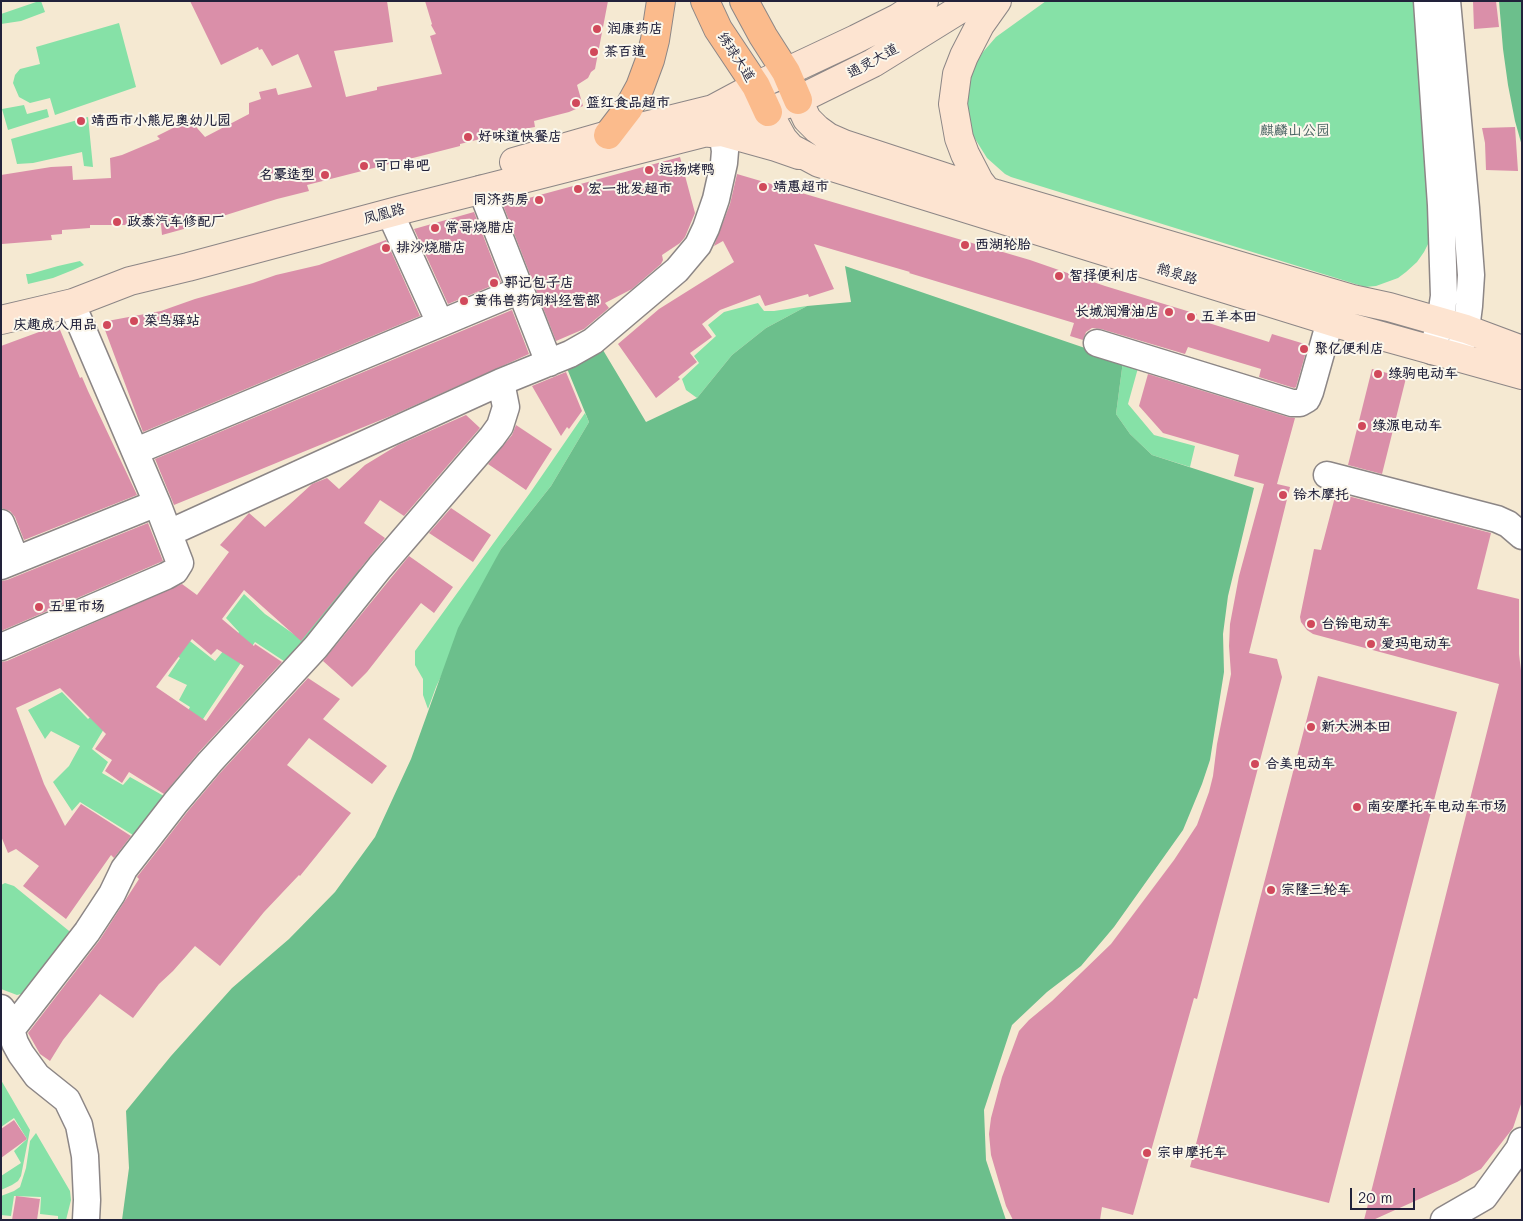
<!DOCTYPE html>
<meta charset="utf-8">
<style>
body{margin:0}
#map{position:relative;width:1523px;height:1221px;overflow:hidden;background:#f5e9d2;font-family:Mali,sans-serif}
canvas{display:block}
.frame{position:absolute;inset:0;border:2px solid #22223b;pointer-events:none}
.scale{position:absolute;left:1350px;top:1188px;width:65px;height:22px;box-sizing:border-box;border:2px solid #22223b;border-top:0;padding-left:6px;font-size:15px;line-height:18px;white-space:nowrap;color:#22223b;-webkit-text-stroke:4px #fbf7ec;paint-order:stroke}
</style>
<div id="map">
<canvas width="1523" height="1221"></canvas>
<div class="frame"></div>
<div class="scale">20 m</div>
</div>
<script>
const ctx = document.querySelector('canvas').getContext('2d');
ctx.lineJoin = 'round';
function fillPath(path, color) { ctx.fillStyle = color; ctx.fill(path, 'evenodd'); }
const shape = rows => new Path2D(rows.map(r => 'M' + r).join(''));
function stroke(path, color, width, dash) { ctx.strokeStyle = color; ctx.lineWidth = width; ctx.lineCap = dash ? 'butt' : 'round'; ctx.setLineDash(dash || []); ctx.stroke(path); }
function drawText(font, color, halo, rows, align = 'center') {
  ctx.font = font + ' Mali,"LXGW WenKai TC",sans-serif'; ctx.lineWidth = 4; ctx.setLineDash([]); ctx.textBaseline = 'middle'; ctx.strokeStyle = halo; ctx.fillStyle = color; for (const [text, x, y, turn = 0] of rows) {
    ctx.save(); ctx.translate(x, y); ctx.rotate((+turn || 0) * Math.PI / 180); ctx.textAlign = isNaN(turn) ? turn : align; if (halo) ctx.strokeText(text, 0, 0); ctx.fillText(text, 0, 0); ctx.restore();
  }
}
const green = shape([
 [39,1,41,1,45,12,21,21,1,24,1,14],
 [1046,1,1419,1,1429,198,1429,242,1424,252,1417,262,1406,272,1398,278,1376,286,1365,287,1011,177,1005,174,987,158,972,134,965,98,972,70,983,52,996,37],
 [119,23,136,87,55,115,50,98,30,103,19,97,13,83,15,75,20,69,40,64,36,47],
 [24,105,27,114,47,109,49,117,8,130,2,109],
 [88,117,93,167,84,166,82,152,33,163,17,164,11,139],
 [80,261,84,265,73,270,53,278,28,284,26,274,30,274,58,266],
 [758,303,764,311,774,311,807,306,766,328,732,355,697,398,686,390,682,379,699,363,694,356,716,336,708,325,724,312],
 [1123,361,1138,368,1128,404,1154,435,1195,446,1190,467,1152,455,1130,434,1116,414],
 [585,413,589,422,551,486,501,549,436,687,428,709,423,695,423,679,415,665,415,651,530,493],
 [335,550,368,576,293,667,255,642,201,722,187,713,190,707,179,700,187,685,168,676,180,658,166,648,181,634,215,661,239,632,226,618,244,594,265,614,295,635],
 [62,692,88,719,95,713,108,722,92,749,108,762,102,773,123,785,130,777,171,800,141,840,80,802,72,811,53,782,69,766,80,746,51,731,45,739,28,710],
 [5,883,14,886,74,935,25,993,17,995,1,989,1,885],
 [1,1080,30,1130,21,1176,18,1181,12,1185,1,1190,1,1176,21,1163,14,1151,27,1139,14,1118,1,1127],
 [36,1133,70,1191,71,1200,66,1220,58,1220,58,1216,40,1214,41,1197,14,1196,11,1216,1,1215,1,1196,14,1191,20,1187,26,1168,30,1141]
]);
const forest = shape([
 [1499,1,1522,1,1522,146,1515,121,1508,85,1503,49],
 [845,266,1123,361,1116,414,1130,434,1152,455,1254,488,1228,596,1223,634,1224,672,1210,760,1202,784,1183,830,1114,927,1081,966,1047,992,1012,1025,984,1110,986,1160,1006,1220,122,1220,129,1168,126,1111,171,1056,232,988,289,939,335,892,375,837,411,759,458,628,501,549,551,486,589,422,566,366,600,345,646,422,697,398,732,355,766,328,807,306,851,302]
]);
const building = shape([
 [190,1,387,1,393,42,334,51,346,97,377,90,377,87,442,74,430,36,436,34,431,25,432,24,425,1,608,1,595,69,591,72,588,78,577,85,583,106,569,112,534,121,535,127,518,130,518,132,497,138,497,135,460,144,460,146,307,185,309,191,277,199,226,215,213,221,162,235,161,225,90,225,90,228,62,230,62,234,51,235,52,240,2,244,1,175,51,167,72,166,73,180,111,178,110,158,122,155,160,139,157,136,175,127,183,112,205,137,249,114,249,103,261,99,259,92,276,88,278,95,312,87,298,54,272,66,262,49,259,50,258,47,221,65],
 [1473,1,1496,1,1499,27,1474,29],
 [1515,127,1518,171,1486,170,1485,143,1482,128],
 [680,157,695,213,685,237,680,243,662,255,663,260,661,264,632,289,605,303,609,308,584,329,556,341,503,205],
 [737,174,1030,260,1105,286,1197,314,1196,319,1269,342,1272,334,1308,345,1296,387,1294,388,1259,377,1261,369,1188,347,1185,354,1101,329,1092,328,1086,332,1083,340,1070,336,1074,323,909,273,910,272,814,244,834,289,809,297,808,294,765,306,760,295,720,310,702,324,712,337,690,353,697,362,678,377,680,379,656,398,618,344,659,309,734,262,723,241,714,246,730,204],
 [474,212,501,282,448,304,414,229],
 [386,240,420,316,143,432,102,322,161,311,195,299,253,283,276,275,319,265],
 [512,310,529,354,393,415,174,505,155,459],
 [58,325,80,378,82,377,88,391,137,495,24,540,15,517,10,511,1,508,1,346],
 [1372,369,1406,378,1382,474,1348,465],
 [566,372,582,411,569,429,567,427,561,436,532,386],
 [1148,374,1288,417,1295,418,1277,484,1290,487,1249,653,1277,659,1282,677,1197,999,1194,998,1133,1215,1102,1207,1100,1220,1013,1220,1006,1206,991,1155,989,1134,991,1118,1002,1077,1019,1031,1029,1020,1052,1001,1111,944,1174,860,1197,825,1209,792,1213,776,1217,744,1231,674,1229,646,1230,624,1239,576,1264,484,1234,476,1239,455,1163,433,1139,406],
 [466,415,480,428,404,516,380,500,364,523,385,538,301,641,244,590,222,619,254,646,255,644,282,662,199,752,164,794,129,772,122,783,105,771,112,760,95,749,106,734,60,688,16,708,44,784,65,826,81,804,131,836,114,858,111,855,66,919,23,886,39,866,16,849,8,853,1,836,1,662,7,661,182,584,197,595,229,552,220,545,249,513,265,527,312,484,327,478,339,489,365,465,398,445],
 [192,639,211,655,217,649,244,666,206,721,156,687],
 [516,425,552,449,526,490,488,464,512,435],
 [1336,493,1491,533,1477,589,1519,599,1519,654,1522,679,1522,1101,1513,1128,1481,1169,1457,1182,1373,1220,1364,1220,1499,684,1313,634,1307,630,1301,622,1300,617,1314,549,1321,550],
 [451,508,491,535,473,562,429,533],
 [148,523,163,561,1,631,1,581,7,580],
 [409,556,453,587,434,613,421,603,367,672,352,687,323,661],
 [1318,676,1457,712,1329,1203,1190,1167],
 [308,678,340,699,323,719,387,766,372,784,309,738,287,765,351,813,300,876,299,875,264,912,220,966,195,946,173,971,159,984,133,1018,100,994,63,1040,50,1061,40,1054,28,1033,99,941,139,879,137,877,188,811,221,772],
 [14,1120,27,1139,1,1158,1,1129],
 [16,1196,40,1199,37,1220,12,1220]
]);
const minor = shape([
 [1427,1,1441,205,1444,296,1440,323,1432,351],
 [1447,1,1466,208,1471,275,1469,306,1466,329,1457,358],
 [481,189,549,363],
 [390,213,440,323],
 [73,303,77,316,157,503],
 [1097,343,1292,403,1300,403,1307,399,1310,392,1330,321],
 [136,451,520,290],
 [1327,475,1497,519,1508,524,1522,536],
 [1,523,16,560],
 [169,533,501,382,570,354,593,341,677,270,698,245,706,228,716,199,724,163,725,151,722,132],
 [1,566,157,503,180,563,175,571,166,576,1,647],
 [1,1008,7,1016,15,1043,21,1054,37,1076,67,1100,79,1125,85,1156,87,1200,86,1220],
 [11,1030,87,932,112,894,124,869,176,802,210,762,316,647,380,567,492,437,500,426,506,407,501,382],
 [1444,1220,1484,1197,1519,1149,1522,1141]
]);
const secondary = shape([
 [798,100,807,119,817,129,828,137,844,144,996,194,1352,299,1389,307,1466,329,1522,350],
 [768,112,783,139,791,148,819,163,1342,325,1522,375],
 [710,133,722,132,776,147,799,155],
 [514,162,608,135,713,109,756,86,856,39,898,18,924,1],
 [986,190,979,181,965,154,959,138,953,104,957,74,964,56,980,25,997,1],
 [1,320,73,303,130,281,188,267,401,210,723,128,798,100,873,63,973,1]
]);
const primary = shape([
 [705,1,718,29,756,86,768,112],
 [744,1,763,36,786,72,798,100],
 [608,135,628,109,640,87,650,60,655,40,661,1]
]);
const markers = [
 [597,29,5,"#d1495b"],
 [594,52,5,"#d1495b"],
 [576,103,5,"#d1495b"],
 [81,121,5,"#d1495b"],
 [468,137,5,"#d1495b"],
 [364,166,5,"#d1495b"],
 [649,170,5,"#d1495b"],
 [325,175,5,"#d1495b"],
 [763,187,5,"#d1495b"],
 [578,189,5,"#d1495b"],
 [539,200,5,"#d1495b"],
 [117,222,5,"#d1495b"],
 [435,228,5,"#d1495b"],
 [965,245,5,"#d1495b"],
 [386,248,5,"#d1495b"],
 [1059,276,5,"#d1495b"],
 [494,283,5,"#d1495b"],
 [464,301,5,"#d1495b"],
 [1169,312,5,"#d1495b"],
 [1191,317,5,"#d1495b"],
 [134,321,5,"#d1495b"],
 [107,325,5,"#d1495b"],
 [1304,349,5,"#d1495b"],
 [1378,374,5,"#d1495b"],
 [1362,426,5,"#d1495b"],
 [1283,495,5,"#d1495b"],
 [39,607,5,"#d1495b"],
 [1311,624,5,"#d1495b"],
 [1371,644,5,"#d1495b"],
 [1311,727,5,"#d1495b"],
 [1255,764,5,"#d1495b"],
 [1357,807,5,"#d1495b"],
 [1271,890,5,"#d1495b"],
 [1147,1153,5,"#d1495b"]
];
const poiNames = [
 ["润康药店",607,29],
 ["茶百道",604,52],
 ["篮红食品超市",586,103],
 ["靖西市小熊尼奥幼儿园",91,121],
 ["好味道快餐店",478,137],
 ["可口串吧",374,166],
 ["远扬烤鸭",659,170],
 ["名豪造型",315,175,"right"],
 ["靖惠超市",773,187],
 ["宏一批发超市",588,189],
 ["同济药房",529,200,"right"],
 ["政泰汽车修配厂",127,222],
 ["常哥烧腊店",445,228],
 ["西湖轮胎",975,245],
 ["排沙烧腊店",396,248],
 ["智择便利店",1069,276],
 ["郭记包子店",504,283],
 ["黄伟兽药饲料经营部",474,301],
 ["长城润滑油店",1159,312,"right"],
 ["五羊本田",1201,317],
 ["菜鸟驿站",144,321],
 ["庆趣成人用品",97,325,"right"],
 ["聚亿便利店",1314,349],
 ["绿驹电动车",1388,374],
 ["绿源电动车",1372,426],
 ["铃木摩托",1293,495],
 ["五里市场",49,607],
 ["台铃电动车",1321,624],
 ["爱玛电动车",1381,644],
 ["新大洲本田",1321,727],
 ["合美电动车",1265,764],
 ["南安摩托车电动车市场",1367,807],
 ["宗隆三轮车",1281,890],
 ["宗申摩托车",1157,1153]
];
const streetNames = [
 ["绣球大道",736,57,57],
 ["通灵大道",873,61,-29],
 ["凤凰路",384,214,-15],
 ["鹅泉路",1177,274,17]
];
const parkNames = [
 ["麒麟山公园",1295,131]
];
fillPath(green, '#86e1a7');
fillPath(forest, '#6cbf8c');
fillPath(building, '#da8fa9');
stroke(minor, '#8c8686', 29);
stroke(secondary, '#8c8686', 30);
stroke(primary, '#8c8686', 30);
stroke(minor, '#fff', 26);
stroke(secondary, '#fde4d1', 28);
stroke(primary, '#fbbb8c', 28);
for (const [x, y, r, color] of markers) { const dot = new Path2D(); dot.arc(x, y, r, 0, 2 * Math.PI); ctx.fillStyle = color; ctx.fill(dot); stroke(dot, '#fbf7ec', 2); }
drawText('bold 14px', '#22223b', '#fbf7ec', poiNames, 'left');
drawText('14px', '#22223b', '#fbf7ec', streetNames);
drawText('14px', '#405b5b', '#fbf7ec', parkNames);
</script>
